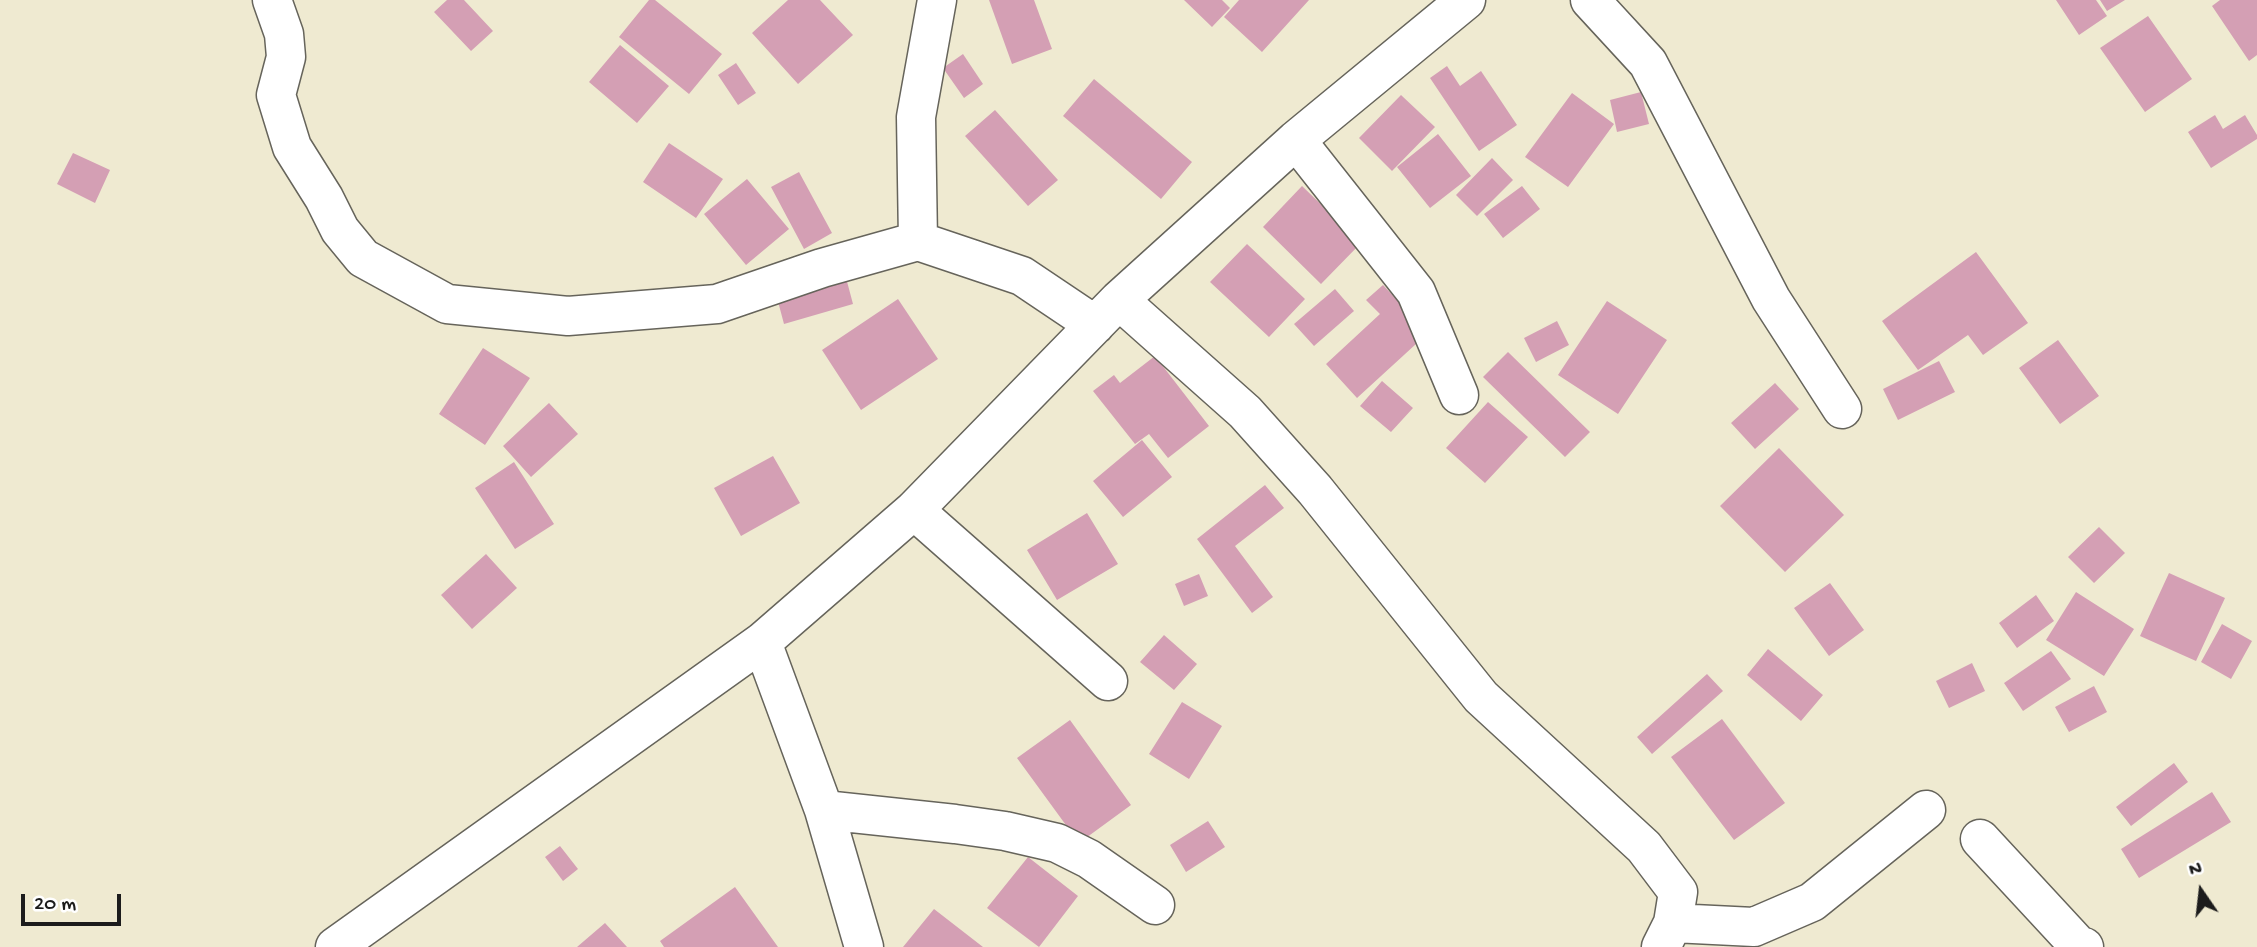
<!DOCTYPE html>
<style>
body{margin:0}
#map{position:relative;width:2257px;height:947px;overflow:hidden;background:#efead1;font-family:"Gochi Hand",sans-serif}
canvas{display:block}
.north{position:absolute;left:2166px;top:856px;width:70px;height:70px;-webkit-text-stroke:5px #fff;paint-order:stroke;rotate:346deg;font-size:19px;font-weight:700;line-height:28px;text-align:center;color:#1c1c1c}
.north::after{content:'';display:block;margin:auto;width:24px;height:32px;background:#1c1c1c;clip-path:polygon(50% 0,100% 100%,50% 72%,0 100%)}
.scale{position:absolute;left:21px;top:894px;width:100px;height:32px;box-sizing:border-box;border:4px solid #1c1c1c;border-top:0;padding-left:9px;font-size:21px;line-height:24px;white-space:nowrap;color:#1c1c1c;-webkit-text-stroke:5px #fff;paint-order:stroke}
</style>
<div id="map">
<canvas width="2257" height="947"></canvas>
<div class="north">N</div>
<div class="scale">20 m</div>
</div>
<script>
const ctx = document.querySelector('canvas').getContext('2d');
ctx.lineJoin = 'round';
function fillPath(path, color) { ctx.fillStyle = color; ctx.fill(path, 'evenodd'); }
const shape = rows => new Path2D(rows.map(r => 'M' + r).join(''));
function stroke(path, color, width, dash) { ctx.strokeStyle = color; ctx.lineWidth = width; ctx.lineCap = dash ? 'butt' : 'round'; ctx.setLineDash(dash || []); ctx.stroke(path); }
const building = shape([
 [447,0,464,0,493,31,471,51,434,12],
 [649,0,655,0,722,54,689,94,619,37],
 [788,0,820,0,853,35,798,84,752,33],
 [989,0,1034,0,1052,49,1012,64],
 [1184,0,1222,0,1230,8,1212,27],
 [1239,0,1309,0,1262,52,1224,17],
 [2056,0,2096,0,2107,16,2079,35],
 [2100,0,2125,0,2107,11],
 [2220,0,2257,0,2257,55,2249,61,2212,6],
 [2148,16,2192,79,2145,112,2100,48],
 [620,45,669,86,637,123,589,82],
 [963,54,983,84,964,98,943,68],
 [736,63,756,93,738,105,718,75],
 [1447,66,1460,86,1481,71,1517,125,1479,151,1430,78],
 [1094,79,1192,162,1161,199,1063,116],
 [1641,92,1649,124,1617,132,1610,100],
 [1572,93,1614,124,1568,187,1525,157],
 [1401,95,1435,127,1392,171,1359,138],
 [995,110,1058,180,1028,206,965,136],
 [2215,115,2223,129,2245,115,2257,135,2257,139,2211,168,2188,132],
 [1438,134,1471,176,1430,208,1397,167],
 [669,143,723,179,696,218,643,182],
 [73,153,110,170,95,203,57,184],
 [1492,158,1513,180,1477,216,1456,195],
 [799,172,832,233,804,249,771,187],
 [747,179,789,229,746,265,704,214],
 [1302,186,1361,243,1321,284,1263,227],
 [1522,186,1540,209,1503,238,1484,214],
 [1247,244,1305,299,1269,337,1210,282],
 [1976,252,2028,323,1983,355,1968,335,1918,370,1882,321],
 [845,274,853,304,784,324,776,294],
 [1383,285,1428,333,1357,398,1326,364,1380,314,1366,300],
 [1335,289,1354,311,1314,346,1294,324],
 [898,299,938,359,861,410,822,350],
 [1607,301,1667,340,1618,414,1558,375],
 [1557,321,1569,345,1536,362,1524,338],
 [2058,340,2099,396,2060,424,2019,368],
 [483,348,530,378,485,445,439,414],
 [1508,352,1590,432,1565,457,1483,377],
 [1155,356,1209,426,1168,458,1149,434,1135,444,1093,391,1114,375,1120,383],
 [1939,361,1955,392,1898,420,1883,389],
 [1382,381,1413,408,1391,432,1360,406],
 [1775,383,1799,409,1755,449,1731,423],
 [1488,402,1528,437,1485,483,1446,448],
 [549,403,578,434,531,477,503,446],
 [1142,440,1172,477,1123,517,1093,481],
 [1779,448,1844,515,1785,572,1720,506],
 [773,456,800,503,741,536,714,488],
 [514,462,554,524,515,549,475,488],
 [1265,485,1284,508,1235,546,1273,597,1252,613,1197,539],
 [1087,513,1118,564,1057,600,1027,550],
 [2099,527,2125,553,2094,583,2068,557],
 [486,554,517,588,472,629,441,595],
 [2169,573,2225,598,2196,661,2140,636],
 [1199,574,1208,596,1184,606,1175,584],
 [1830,583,1864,630,1829,656,1794,608],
 [2076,592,2134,629,2104,676,2046,640],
 [2036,595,2054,621,2017,648,1999,623],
 [2222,624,2252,641,2231,679,2201,662],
 [1164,635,1197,664,1174,690,1140,662],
 [1768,649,1823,695,1801,721,1747,675],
 [2051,651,2071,679,2023,711,2004,683],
 [1972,663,1985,691,1949,708,1936,681],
 [1707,674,1723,691,1652,754,1637,737],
 [2094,686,2107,712,2069,732,2055,707],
 [1182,702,1222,726,1189,779,1149,754],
 [1722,719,1785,803,1734,840,1671,757],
 [1070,720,1131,805,1079,843,1017,758],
 [2174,763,2188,782,2131,826,2116,807],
 [2212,792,2231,822,2139,878,2121,849],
 [1208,821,1225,847,1186,872,1170,845],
 [560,846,578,869,563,881,545,857],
 [1028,857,1078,896,1039,947,987,908],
 [735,887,778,947,664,947,660,941],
 [934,909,983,947,903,947],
 [605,923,627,947,577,947]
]);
const minor = shape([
 [272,0,284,34,286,57,276,95,292,147,324,198,340,230,363,258,447,304,568,316,717,304,822,268,918,241,1022,276,1095,325],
 [1590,0,1648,63,1771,299,1842,409],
 [1296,140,1416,292,1459,395],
 [918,241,916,117,937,0],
 [1119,300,1245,412,1315,490,1481,697,1644,847,1678,892,1673,923,1661,947],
 [914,510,1108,681],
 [762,642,824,810,864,947],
 [824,810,955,824,1005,831,1057,843,1089,859,1155,905],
 [1980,839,2079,946,2084,947],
 [1673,923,1754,927,1812,902,1926,810],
 [335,947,762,642,914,510,1119,300,1296,140,1466,0]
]);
fillPath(building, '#d49fb4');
stroke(minor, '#66645b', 41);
stroke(minor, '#fff', 38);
</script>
